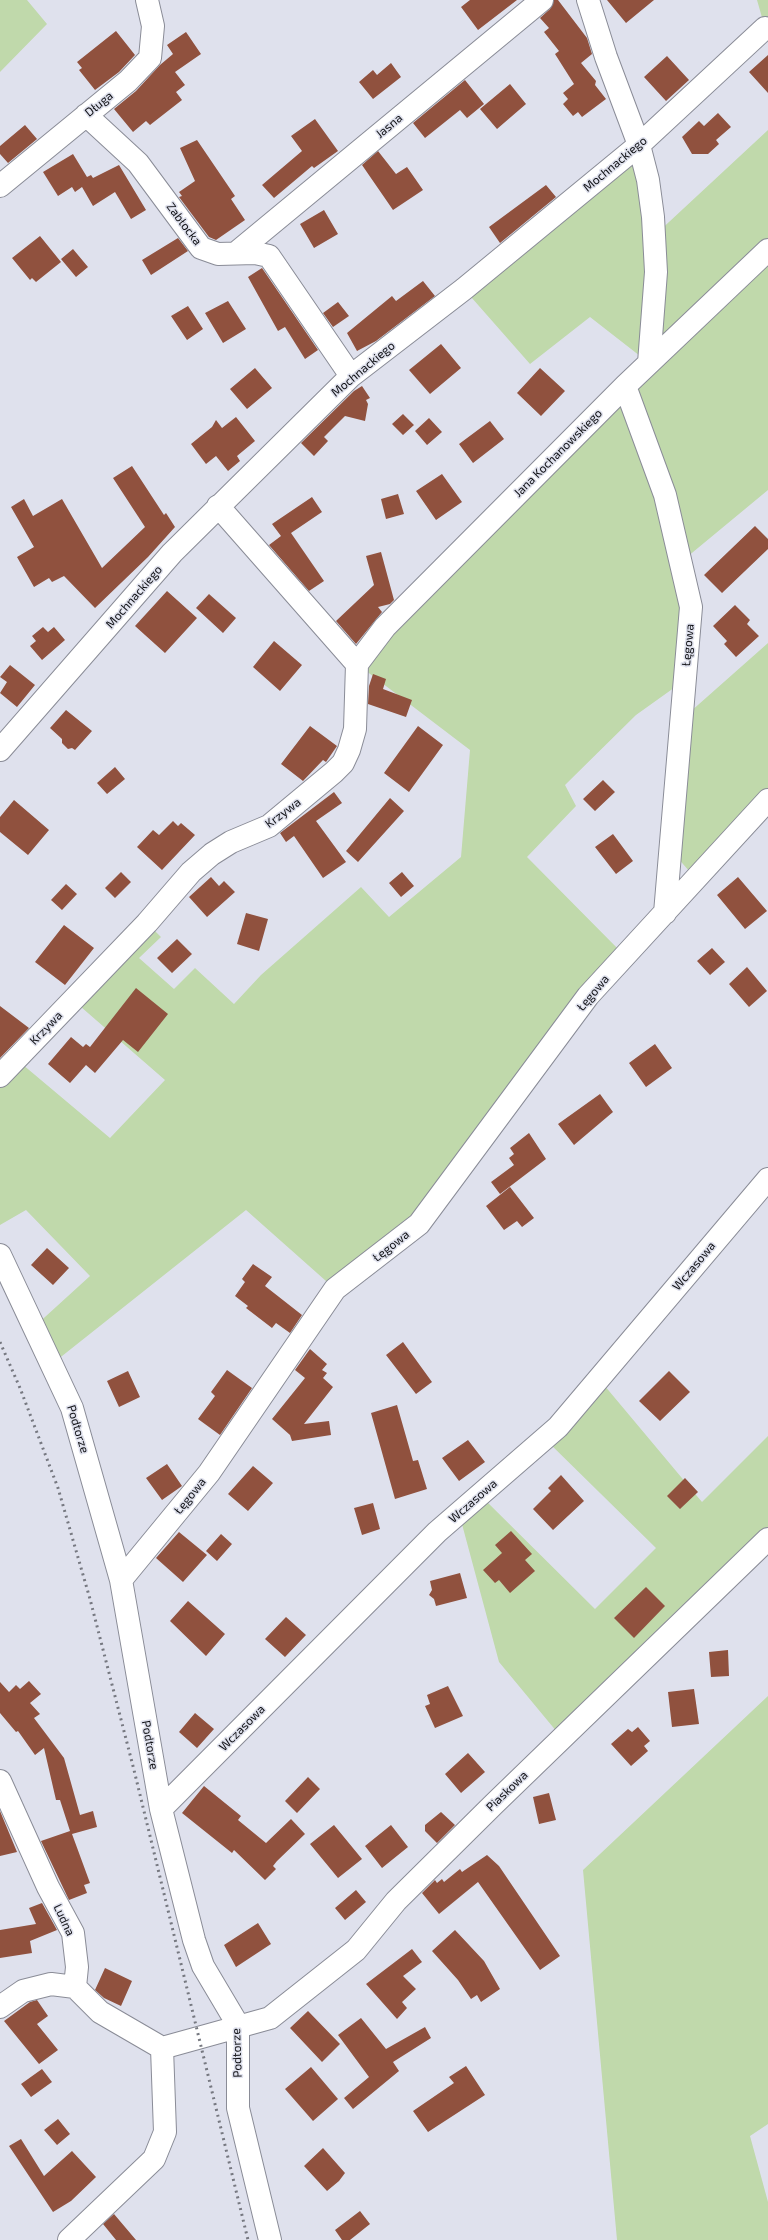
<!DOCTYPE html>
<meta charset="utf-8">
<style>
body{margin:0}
canvas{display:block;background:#dfe1ed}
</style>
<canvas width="768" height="2240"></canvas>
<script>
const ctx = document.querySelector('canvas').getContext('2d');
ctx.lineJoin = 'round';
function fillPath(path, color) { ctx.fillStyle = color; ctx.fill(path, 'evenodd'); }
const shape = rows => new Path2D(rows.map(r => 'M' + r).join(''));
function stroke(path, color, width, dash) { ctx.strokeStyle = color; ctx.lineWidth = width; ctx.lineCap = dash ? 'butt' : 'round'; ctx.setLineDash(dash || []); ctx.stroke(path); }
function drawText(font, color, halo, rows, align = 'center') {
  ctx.font = font + ' "Exo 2",sans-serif'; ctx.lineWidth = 3; ctx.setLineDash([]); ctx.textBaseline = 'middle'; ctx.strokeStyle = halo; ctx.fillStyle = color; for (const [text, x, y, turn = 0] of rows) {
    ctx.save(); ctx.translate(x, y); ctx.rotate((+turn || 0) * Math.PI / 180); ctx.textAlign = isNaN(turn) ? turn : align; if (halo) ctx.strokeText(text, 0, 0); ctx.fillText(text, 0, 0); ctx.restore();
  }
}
const green = shape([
 [0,0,27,0,47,24,0,72],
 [757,0,768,0,768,25,765,28],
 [768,130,768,490,681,562,685,680,636,715,565,785,576,806,527,857,625,956,419,1224,335,1289,246,1210,52,1364,34,1327,90,1276,26,1210,0,1225,0,1076,16,1059,110,1138,165,1080,73,1000,147,923,161,937,139,958,174,989,195,968,234,1004,261,975,361,887,389,917,461,857,470,750,357,664,649,363,590,317,530,364,464,289,637,138,655,235],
 [768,643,768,800,696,879,670,849,681,720],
 [599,1379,702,1502,768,1436,768,1539,562,1738,499,1662,459,1513,480,1495,595,1609,656,1548,545,1439],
 [768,1696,768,2124,750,2136,768,2202,768,2240,617,2240,583,1870]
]);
const building = shape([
 [470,0,517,0,478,30,461,7],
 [554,0,558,0,587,38,592,54,581,63,596,81,595,85,606,99,582,117,578,112,573,116,563,104,568,99,563,93,574,84,555,54,559,51,544,32,549,28,540,18,550,9],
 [607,0,654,0,626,23],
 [116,31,135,55,119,72,95,90,79,70,82,68,77,62],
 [186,32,201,54,175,72,185,85,176,92,182,100,150,125,146,121,133,132,114,109,136,91,160,65,173,54,167,45],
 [768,55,768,93,749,72],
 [667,56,689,80,666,101,644,77],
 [391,63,401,77,373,99,359,82,373,70,377,75],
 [465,80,484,104,467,118,460,110,425,138,413,123],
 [510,84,526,104,497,129,480,109],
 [718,113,731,127,716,140,719,144,708,154,692,154,682,137,699,121,704,126],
 [315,119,338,151,314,168,312,166,274,198,262,185,302,151,291,136],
 [25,125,37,139,8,163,0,154,0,146],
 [197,140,235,196,231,199,245,220,216,240,209,237,179,197,182,196,179,192,195,181,180,148],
 [378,151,396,174,407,167,423,190,393,210,362,165],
 [73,154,87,177,91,175,93,178,119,165,146,210,131,219,115,192,93,206,82,187,75,192,72,187,58,196,43,172],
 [546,185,556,197,500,243,489,227],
 [324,210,338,234,314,248,300,224],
 [40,236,61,262,36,282,32,278,30,280,12,258],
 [178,238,188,251,151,275,142,260],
 [73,249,88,267,76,277,61,259],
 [262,268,318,350,305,359,285,327,278,331,248,277],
 [423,281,435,296,376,341,357,351,347,333,392,296,396,301],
 [228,301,246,329,223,343,205,313],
 [338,302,349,316,333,327,323,313],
 [188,306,203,329,187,340,171,316],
 [441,344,461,368,430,394,409,370],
 [255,368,272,388,247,409,230,389],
 [540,368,565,391,541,416,517,393],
 [362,386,370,398,366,400,368,404,365,421,345,416,324,437,328,441,314,456,301,443,354,391],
 [403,414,414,425,403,435,392,424],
 [236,417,255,441,237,456,240,461,228,471,216,456,206,464,191,444,212,427,216,420,222,428],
 [429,418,442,432,427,445,415,431],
 [490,421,504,439,473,463,459,444],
 [132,466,164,515,166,513,175,527,148,557,95,608,64,576,52,582,49,578,34,587,17,557,34,547,11,507,24,499,33,516,62,499,102,568,145,527,113,478],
 [442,474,462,502,436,520,416,491],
 [398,494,404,514,386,519,381,499],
 [312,497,322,512,291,533,324,581,309,591,269,545,281,536,272,524],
 [755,526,768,539,768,549,722,593,704,575],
 [381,552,394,600,390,604,378,607,382,612,356,644,336,621,374,585,366,556],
 [167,591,197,618,165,653,135,626],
 [209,594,236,618,223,633,196,608],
 [735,605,750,620,747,624,759,636,736,657,724,644,727,641,713,626],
 [43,627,48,632,54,627,65,640,42,660,30,646,36,641,32,636],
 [274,641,302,665,280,691,253,667],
 [10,665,35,685,17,707,0,693,7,682,0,677],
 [373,674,386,679,383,689,412,700,406,717,368,704,369,686],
 [66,710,92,731,75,750,72,748,68,749,62,743,62,739,50,728],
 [310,726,337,746,326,762,323,760,303,781,281,764],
 [418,726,443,745,409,792,384,773],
 [115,767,125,779,107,794,97,783],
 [603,780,615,792,595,811,583,799],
 [334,792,342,803,316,821,346,862,323,878,294,836,286,842,280,833],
 [390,798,404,811,358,862,346,851],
 [14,800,49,830,28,855,0,832,0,817],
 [173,821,178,826,181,823,195,835,162,870,137,847,153,830,159,835],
 [613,834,633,861,616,874,595,847],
 [121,872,131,882,115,898,105,888],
 [402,872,414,886,401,897,389,883],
 [211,877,219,886,224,881,235,892,207,917,189,897],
 [738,877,767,911,745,929,717,895],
 [66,884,77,894,62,910,51,900],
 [246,913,268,919,259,951,237,944],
 [64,925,94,948,65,985,35,962],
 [177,939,192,954,172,973,157,958],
 [712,948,725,962,710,975,697,961],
 [747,967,767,991,749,1007,729,984],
 [136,988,168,1014,138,1052,123,1040,95,1073,86,1065,70,1083,48,1064,71,1037,83,1047,86,1044,90,1047],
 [0,1006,29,1028,0,1058],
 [655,1044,672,1068,646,1087,629,1063],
 [600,1094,613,1112,574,1145,558,1124],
 [529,1133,546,1159,500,1194,491,1182,514,1165,509,1158,514,1154,510,1148],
 [510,1187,534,1218,522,1227,517,1221,504,1230,486,1206],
 [47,1248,69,1268,53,1285,31,1265],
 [253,1264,272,1277,265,1286,302,1315,290,1333,276,1323,272,1328,246,1308,248,1306,235,1296,245,1282,242,1279],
 [403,1342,432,1382,416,1394,386,1355],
 [310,1349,327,1364,322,1370,327,1373,323,1378,333,1387,304,1424,329,1421,331,1435,292,1441,290,1435,272,1419,305,1378,295,1370],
 [227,1370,252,1388,220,1435,198,1419,215,1396,211,1392],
 [128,1371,140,1397,119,1407,107,1381],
 [669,1371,690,1392,660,1421,639,1401],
 [397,1405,413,1461,418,1460,427,1489,395,1499,371,1413],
 [468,1440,485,1462,459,1481,442,1458],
 [167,1464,182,1486,162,1500,146,1478],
 [253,1466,273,1483,248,1511,228,1494],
 [561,1475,584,1501,553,1530,533,1509,551,1491,548,1488],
 [685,1478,698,1492,680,1509,667,1496],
 [373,1503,380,1529,362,1535,354,1508],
 [511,1531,532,1554,525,1560,535,1571,510,1593,499,1580,495,1583,483,1570,502,1553,495,1545],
 [179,1532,207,1555,183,1582,156,1558],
 [221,1534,232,1544,217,1561,206,1551],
 [460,1573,467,1598,436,1606,434,1599,429,1595,432,1590,430,1581],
 [646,1587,665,1606,634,1638,614,1618],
 [188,1601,225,1634,206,1656,170,1621],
 [286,1617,306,1635,285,1657,265,1639],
 [728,1650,729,1676,711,1677,709,1652],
 [29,1681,41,1694,30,1703,40,1714,34,1718,64,1758,80,1815,93,1811,97,1827,72,1834,90,1883,84,1885,87,1893,69,1900,41,1841,70,1831,60,1800,56,1800,44,1748,35,1755,18,1731,16,1732,0,1713,0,1682,9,1692,16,1685,20,1689],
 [448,1686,463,1716,435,1728,425,1706,430,1704,427,1695],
 [694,1689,699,1724,672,1727,668,1692],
 [195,1713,214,1729,197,1748,179,1732],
 [638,1727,650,1741,644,1746,648,1751,631,1766,611,1744,628,1729,632,1732],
 [468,1753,485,1772,461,1793,445,1774],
 [308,1777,320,1789,297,1813,285,1801],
 [204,1786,241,1816,238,1820,266,1843,291,1819,305,1834,277,1861,273,1866,276,1869,265,1880,234,1850,232,1853,182,1813],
 [549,1793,556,1820,539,1824,533,1797],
 [0,1811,17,1852,0,1856],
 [441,1812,455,1825,437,1843,425,1831,425,1825],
 [334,1825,362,1859,338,1878,310,1844],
 [391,1825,408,1847,382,1868,365,1846],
 [487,1855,499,1866,560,1956,540,1970,478,1882,439,1914,422,1893,435,1880,437,1883,442,1879,444,1882,460,1869,462,1872],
 [356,1890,366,1902,345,1920,335,1908],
 [42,1903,57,1930,30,1941,32,1953,0,1958,0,1930,36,1924,29,1908],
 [258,1923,271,1944,236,1967,224,1945],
 [455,1930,484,1961,500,1989,481,2002,477,1995,471,1999,458,1980,432,1951],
 [412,1949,422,1962,403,1976,416,1989,402,2002,407,2008,397,2019,366,1984],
 [105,1968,132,1981,121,2006,104,1998,95,1990],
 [37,2000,48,2016,37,2024,58,2050,39,2064,4,2021,30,2002],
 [308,2011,340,2044,322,2062,290,2028],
 [361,2018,386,2049,425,2027,431,2038,393,2062,399,2071,353,2109,344,2098,369,2077,338,2035],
 [466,2066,485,2095,428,2132,413,2111,454,2083,449,2077],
 [311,2067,338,2099,313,2121,285,2089],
 [42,2069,52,2082,31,2097,21,2084],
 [58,2119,70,2134,57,2145,44,2130],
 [21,2139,44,2176,72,2151,96,2177,71,2201,53,2212,9,2146],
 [323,2148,345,2173,339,2181,327,2191,304,2166],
 [360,2211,370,2224,350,2240,342,2240,335,2230],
 [114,2214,136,2240,116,2240,103,2224]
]);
const minor = shape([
 [588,0,606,57,639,145,648,180,653,217,656,272,649,363],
 [86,115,138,163,201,248,218,254,255,253,269,256,351,376],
 [0,186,128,81,150,58,153,26,147,0],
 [236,253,542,0],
 [625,386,665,495,691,607,665,913],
 [357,664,385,627,625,386,768,250],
 [0,750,172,553,351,376,464,289,639,145,765,28],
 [0,1076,147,923,191,872,212,854,231,842,269,826,334,772,343,763,349,750,355,729,357,664,218,506],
 [0,1255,72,1408,121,1580,161,1809,194,1940,203,1966,238,2025,238,2108,270,2240],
 [121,1580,209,1473,335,1289,419,1224,588,996,768,800],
 [0,1781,48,1887,73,1933,77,1967,75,1987,100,2012,162,2048,270,2018,356,1950,396,1901,494,1804,768,1539],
 [161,1809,437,1532,558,1427,768,1179],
 [0,2007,23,1991,51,1984,75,1987],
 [69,2240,154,2159,165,2132,162,2048]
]);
const rail = shape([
 [0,1342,20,1388,58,1488,90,1599,134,1770,248,2240]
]);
const streetNames = [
 ["Długa",99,104,-39],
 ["Jasna",389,126,-40],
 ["Mochnackiego",615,164,-40],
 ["Zabłocka",184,224,53],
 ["Mochnackiego",363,369,-40],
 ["Jana Kochanowskiego",558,453,-45],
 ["Mochnackiego",134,597,-49],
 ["Łęgowa",688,645,-85],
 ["Krzywa",283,813,-37],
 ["Łęgowa",593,993,-50],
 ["Krzywa",46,1028,-46],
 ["Łęgowa",391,1246,-38],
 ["Wczasowa",694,1266,-50],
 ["Podtorze",78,1429,73],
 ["Łęgowa",190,1496,-51],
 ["Wczasowa",473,1501,-41],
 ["Wczasowa",242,1728,-45],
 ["Podtorze",150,1745,80],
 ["Piaskowa",507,1791,-44],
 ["Ludna",64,1920,65],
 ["Podtorze",237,2053,-92]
];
fillPath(green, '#c0d9ab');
fillPath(building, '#90513e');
stroke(minor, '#8a8c97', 24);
stroke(minor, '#fff', 22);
stroke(rail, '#767880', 3, [2, 4]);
drawText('12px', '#0f1014', '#dfe1ed', streetNames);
</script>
